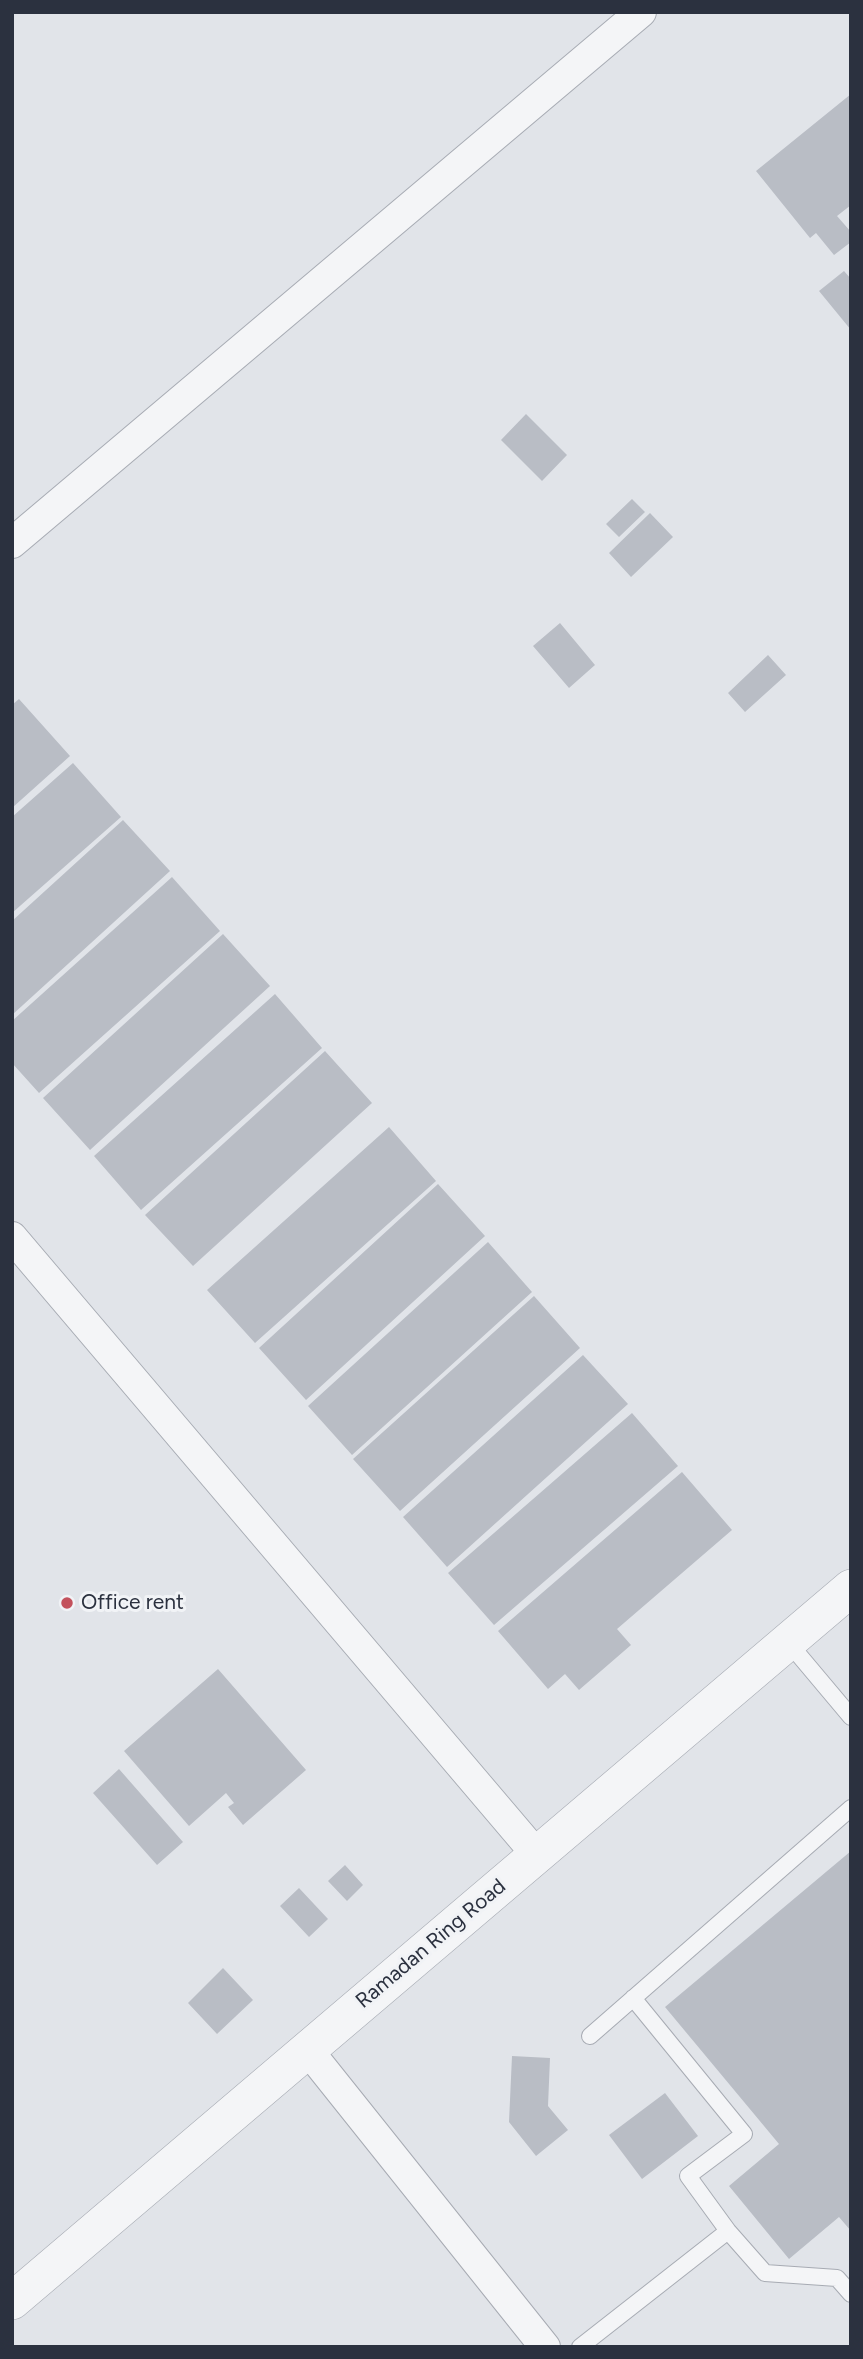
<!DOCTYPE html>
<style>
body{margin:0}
#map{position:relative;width:863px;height:2359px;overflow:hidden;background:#e1e4e9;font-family:Figtree,sans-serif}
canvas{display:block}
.frame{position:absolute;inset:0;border:14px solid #2b313f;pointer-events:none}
</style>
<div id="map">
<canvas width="863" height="2359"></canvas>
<div class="frame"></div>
</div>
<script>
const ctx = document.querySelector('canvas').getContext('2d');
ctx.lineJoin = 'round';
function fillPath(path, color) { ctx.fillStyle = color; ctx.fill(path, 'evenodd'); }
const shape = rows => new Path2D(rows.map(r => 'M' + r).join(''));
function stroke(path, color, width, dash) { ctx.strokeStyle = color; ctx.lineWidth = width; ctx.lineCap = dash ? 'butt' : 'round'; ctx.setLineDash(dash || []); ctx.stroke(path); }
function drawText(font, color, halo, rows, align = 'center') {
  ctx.font = font + ' Figtree,sans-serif'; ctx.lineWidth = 6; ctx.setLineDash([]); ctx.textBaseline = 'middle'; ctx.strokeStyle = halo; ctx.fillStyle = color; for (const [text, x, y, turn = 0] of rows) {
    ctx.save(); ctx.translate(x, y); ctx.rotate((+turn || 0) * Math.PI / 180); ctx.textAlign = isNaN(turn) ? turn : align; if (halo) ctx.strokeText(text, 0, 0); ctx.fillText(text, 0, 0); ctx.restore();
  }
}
const building = shape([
 [851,94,851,205,837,216,851,232,851,242,834,255,816,233,810,238,756,171],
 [844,271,851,279,851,330,819,291],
 [526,414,567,455,542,481,501,440],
 [632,499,645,512,619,537,606,524],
 [650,513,673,537,631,577,609,553],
 [560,623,595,665,569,688,533,646],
 [768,655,786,675,745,712,728,693],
 [19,699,70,756,12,808,12,705],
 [73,763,121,817,12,913,12,817],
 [123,820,170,871,12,1015,12,921],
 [172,877,220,931,39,1093,12,1063,12,1021],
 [223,934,270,986,90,1150,43,1098],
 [275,994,322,1048,141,1210,94,1156],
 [325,1051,372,1103,193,1266,145,1215],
 [389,1127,436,1181,255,1343,207,1290],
 [438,1184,485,1236,306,1400,259,1348],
 [488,1242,532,1292,352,1455,308,1406],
 [534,1296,580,1348,400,1511,353,1459],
 [583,1355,628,1404,447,1567,403,1517],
 [632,1413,678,1466,494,1625,448,1573],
 [682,1472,732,1530,617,1629,631,1645,579,1690,565,1674,548,1689,498,1631],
 [218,1669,306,1770,243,1825,228,1807,234,1803,226,1793,189,1826,124,1751],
 [119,1769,183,1842,157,1865,93,1793],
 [851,1851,851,2231,839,2217,789,2259,729,2186,779,2144,665,2007],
 [345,1865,363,1885,347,1901,328,1881],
 [299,1888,328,1919,309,1937,280,1906],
 [223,1968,253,2000,217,2034,188,2003],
 [512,2056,550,2058,548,2106,568,2130,536,2156,509,2122],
 [665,2093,698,2136,642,2179,609,2135]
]);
const service = shape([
 [788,1642,851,1717],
 [633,1998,744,2134,688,2176,728,2231,765,2273,837,2278,851,2294],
 [590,2036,851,1808],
 [580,2347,728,2231]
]);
const minor = shape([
 [12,543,641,12],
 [12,1237,537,1855],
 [307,2049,545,2347]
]);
const tertiary = shape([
 [12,2301,851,1588]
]);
const markers = [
 [67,1603,7,"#c3515c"]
];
const poiNames = [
 ["Office rent",81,1603]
];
const streetNames = [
 ["Ramadan Ring Road",431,1944,-40]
];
fillPath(building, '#b9bdc5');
stroke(service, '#a7abb3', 18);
stroke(minor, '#a7abb3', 32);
stroke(tertiary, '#a7abb3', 38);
stroke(service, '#f4f5f7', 16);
stroke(minor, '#f4f5f7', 30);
stroke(tertiary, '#f4f5f7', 37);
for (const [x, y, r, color] of markers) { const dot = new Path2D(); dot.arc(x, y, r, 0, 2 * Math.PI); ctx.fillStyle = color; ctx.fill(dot); stroke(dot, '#f1f3f6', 2.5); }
drawText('21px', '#2b313f', '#f1f3f6', poiNames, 'left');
drawText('21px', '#2b313f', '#f1f3f6', streetNames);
</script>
